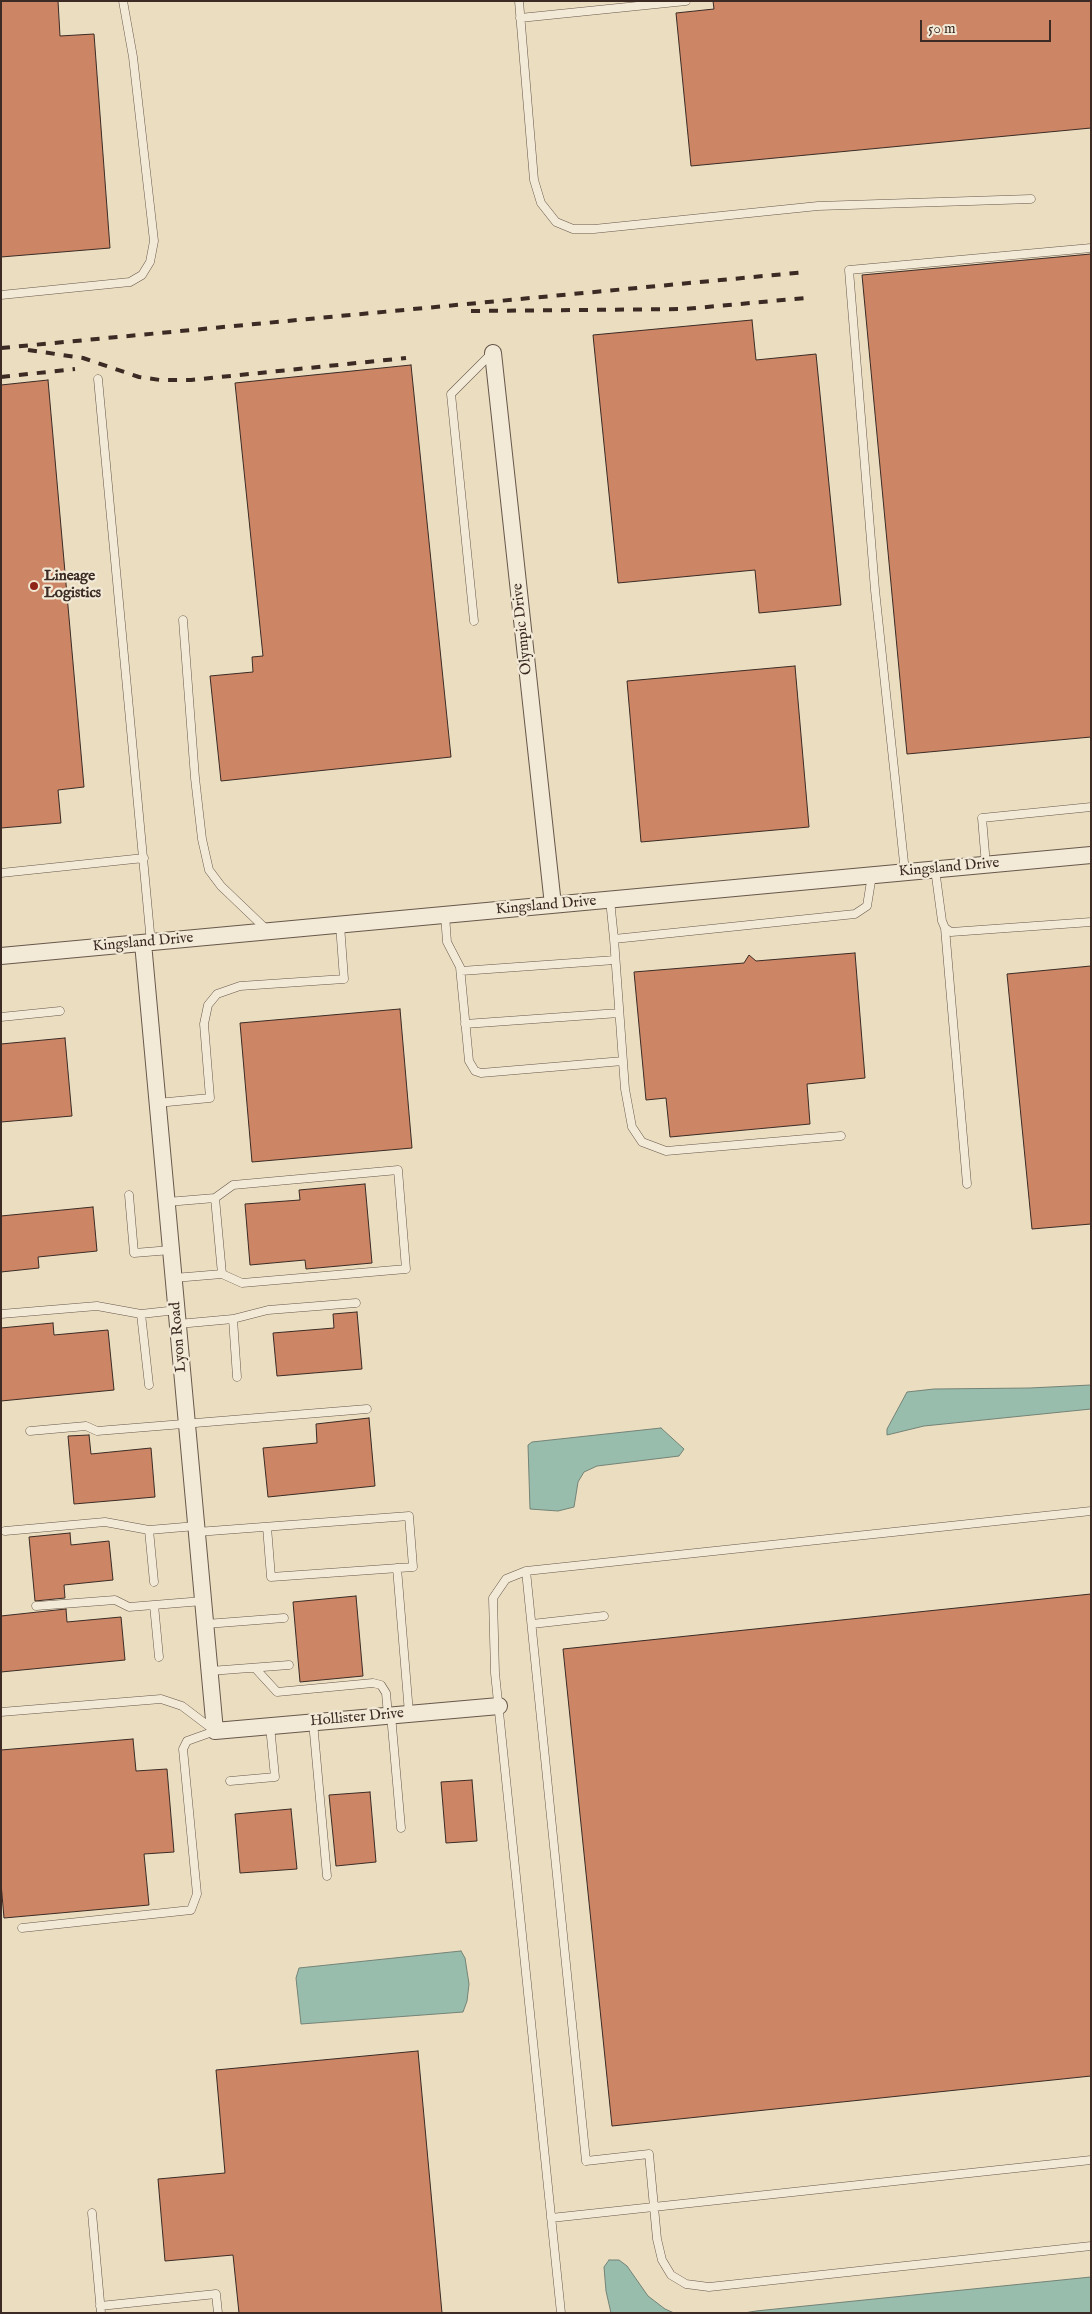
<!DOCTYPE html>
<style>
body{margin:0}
#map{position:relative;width:1092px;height:2314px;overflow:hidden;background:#ebddc0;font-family:"IM FELL English",serif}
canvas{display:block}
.frame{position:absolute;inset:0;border:2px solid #3b2b24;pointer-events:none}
.scale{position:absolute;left:920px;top:20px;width:131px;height:22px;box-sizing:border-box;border:2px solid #3b2b24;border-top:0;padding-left:6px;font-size:15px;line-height:18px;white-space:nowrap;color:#3b2b24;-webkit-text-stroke:4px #f2e9d6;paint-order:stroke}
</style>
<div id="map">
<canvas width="1092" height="2314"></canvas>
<div class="frame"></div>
<div class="scale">50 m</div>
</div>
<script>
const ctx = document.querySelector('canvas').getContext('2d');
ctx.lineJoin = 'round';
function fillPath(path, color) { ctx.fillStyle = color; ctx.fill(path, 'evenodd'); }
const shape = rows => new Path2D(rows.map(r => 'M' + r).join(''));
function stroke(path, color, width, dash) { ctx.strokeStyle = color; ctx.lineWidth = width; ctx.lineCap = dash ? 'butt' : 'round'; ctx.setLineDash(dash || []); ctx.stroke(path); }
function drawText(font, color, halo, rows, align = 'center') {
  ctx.font = font + ' "IM FELL English",serif'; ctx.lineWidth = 4.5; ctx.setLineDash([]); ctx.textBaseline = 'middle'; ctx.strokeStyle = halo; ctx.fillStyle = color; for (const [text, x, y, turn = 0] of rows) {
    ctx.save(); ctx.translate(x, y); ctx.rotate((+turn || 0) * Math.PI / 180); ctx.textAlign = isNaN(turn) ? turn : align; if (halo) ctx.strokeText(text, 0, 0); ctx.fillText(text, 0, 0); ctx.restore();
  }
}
const water = shape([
 [1091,1385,1091,1409,924,1426,887,1435,887,1429,907,1392,934,1389,1030,1388,1091,1385],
 [661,1428,684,1449,679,1456,597,1466,584,1472,578,1482,574,1507,558,1511,530,1509,528,1445,532,1442,661,1428],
 [461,1951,465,1958,469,1984,467,2001,463,2012,301,2024,296,1978,299,1968,461,1951],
 [609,2260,619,2260,627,2266,648,2296,665,2309,674,2313,611,2313,606,2291,604,2267,609,2260],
 [1091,2277,1091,2313,744,2313,756,2311,1091,2277]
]);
const building = shape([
 [1,1,58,1,60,36,94,34,110,248,1,257,1,1],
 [713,1,1091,1,1091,128,691,166,676,13,714,9,713,1],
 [1091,254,1091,737,907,754,862,275,1091,254],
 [752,320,756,360,816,354,841,605,759,613,755,570,618,583,593,335,752,320],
 [411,365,451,757,221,781,210,676,253,672,252,657,263,656,235,383,411,365],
 [48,380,84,787,58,790,61,823,1,828,1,385,48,380],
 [795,666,809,827,641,842,627,681,795,666],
 [855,953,865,1078,807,1084,810,1124,670,1137,666,1098,646,1100,634,972,744,963,749,955,756,961,855,953],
 [1091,966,1091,1224,1032,1229,1007,974,1091,966],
 [400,1009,412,1148,252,1162,240,1023,400,1009],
 [65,1038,72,1116,1,1122,1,1044,65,1038],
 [365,1184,372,1263,306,1269,305,1260,250,1265,245,1204,300,1200,299,1190,365,1184],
 [93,1207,97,1251,38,1257,39,1268,1,1272,1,1216,93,1207],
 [357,1312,362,1369,277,1376,273,1333,334,1328,333,1314,357,1312],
 [53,1323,54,1335,108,1330,114,1390,1,1401,1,1328,53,1323],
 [369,1418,375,1486,268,1497,263,1448,317,1443,316,1424,369,1418],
 [89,1435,91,1454,151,1448,155,1497,74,1504,68,1436,89,1435],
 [70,1533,71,1545,109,1541,113,1580,64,1585,65,1598,35,1601,29,1537,70,1533],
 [1091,1594,1091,2076,612,2126,563,1649,1091,1594],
 [356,1596,363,1676,300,1682,293,1602,356,1596],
 [66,1609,67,1622,121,1617,125,1660,1,1672,1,1616,66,1609],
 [133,1739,136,1771,167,1769,174,1852,144,1854,149,1905,4,1918,1,1883,1,1750,133,1739],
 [472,1780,477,1841,446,1843,441,1782,472,1780],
 [370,1792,376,1862,336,1866,329,1795,370,1792],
 [291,1809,297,1869,240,1873,235,1814,291,1809],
 [418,2051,442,2313,239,2313,233,2255,165,2261,158,2179,225,2173,216,2070,418,2051]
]);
const service = shape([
 [519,1,534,180,541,203,556,222,573,229,594,229,818,206,1031,199],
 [520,18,686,1],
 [1,295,130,282,142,275,150,262,154,241,133,57,123,1],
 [98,379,151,943],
 [183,620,195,778,202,839,209,870,221,886,267,930],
 [474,621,451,394,491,354],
 [986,865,982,818,1091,807],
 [935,869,942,921,945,928,951,932,1091,922],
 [905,872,875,590,849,270,1091,248],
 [1,873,144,858],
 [610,900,614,939],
 [445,915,447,942,460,967,469,1061,475,1071,481,1073,623,1061],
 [945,928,967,1184],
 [461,971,615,960],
 [1,1017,60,1011],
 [465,1024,619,1013],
 [157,1103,210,1098,204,1024,208,1005,217,994,240,986,344,979,340,925],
 [841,1136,666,1151,642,1142,632,1127,625,1089,614,939,855,914,867,906,872,875],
 [129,1195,134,1253,171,1250],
 [215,1198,233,1185,398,1170,406,1269,242,1283,222,1274],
 [167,1202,215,1198,222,1274,174,1278],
 [1,1314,97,1306,141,1314],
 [233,1319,268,1310,356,1303],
 [178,1324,233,1319,237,1377],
 [149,1385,141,1314,177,1310],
 [30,1431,86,1426,97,1431,367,1409],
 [149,1530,154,1582],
 [5,1531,105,1522,149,1530,196,1526],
 [197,1532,409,1516,413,1567,271,1577,267,1527],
 [397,1568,409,1713],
 [526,1571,586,2161,649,2154,657,2239,662,2260,671,2275,686,2284,709,2287,1091,2246],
 [154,1605,159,1657],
 [36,1606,115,1600,129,1607,203,1601],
 [206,1624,284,1618],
 [532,1624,604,1616],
 [255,1668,277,1692,373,1683,381,1685,386,1693,388,1715],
 [210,1671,289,1665],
 [1,1712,161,1699,182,1706,215,1731,187,1741,183,1749,197,1894,191,1910,22,1928],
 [391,1715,401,1828],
 [313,1722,327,1876],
 [230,1781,275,1777,270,1726],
 [92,2213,101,2313],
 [551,2218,1091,2160],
 [100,2306,216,2294,218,2313],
 [561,2313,495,1673,493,1598,506,1579,526,1571,1091,1511]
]);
const minor = shape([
 [493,353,553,905],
 [143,943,215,1731,499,1706],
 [1,956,1091,855]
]);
const rail = shape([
 [471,311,685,309,805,298],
 [1,348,806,272],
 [28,350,83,358,139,377,160,380,191,380,406,358],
 [1,377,75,369]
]);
const markers = [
 [34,586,5,"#8f2418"]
];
const poiNames = [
 ["Lineage",44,577],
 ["Logistics",44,594]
];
const streetNames = [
 ["Olympic Drive",523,629,-96],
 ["Kingsland Drive",949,868,-5],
 ["Kingsland Drive",546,906,-5],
 ["Kingsland Drive",143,943,-5],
 ["Lyon Road",179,1337,-95],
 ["Hollister Drive",357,1718,-5]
];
fillPath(water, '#99bdad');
stroke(water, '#738376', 1);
fillPath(building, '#cc8565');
stroke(building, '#3b2b24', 1);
stroke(service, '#67584b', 9);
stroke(minor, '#67584b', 18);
stroke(service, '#f2e9d6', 8);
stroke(minor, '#f2e9d6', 16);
stroke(rail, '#3b2b24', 4, [9, 9]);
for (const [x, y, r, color] of markers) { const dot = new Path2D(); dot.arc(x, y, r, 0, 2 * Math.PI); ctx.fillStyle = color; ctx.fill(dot); stroke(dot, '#f2e9d6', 2); }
drawText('bold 15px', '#3b2b24', '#f2e9d6', poiNames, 'left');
drawText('15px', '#3b2b24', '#f2e9d6', streetNames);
</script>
